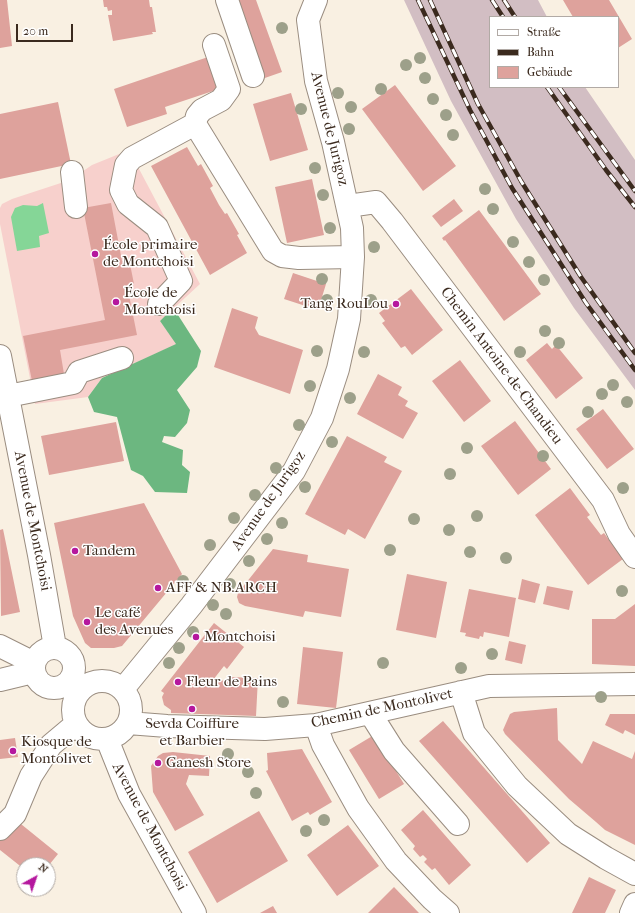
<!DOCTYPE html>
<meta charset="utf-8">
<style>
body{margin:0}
#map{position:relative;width:635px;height:913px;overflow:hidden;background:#f9f0e2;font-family:"IM FELL French Canon",serif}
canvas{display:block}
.legend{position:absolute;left:489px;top:16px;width:130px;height:72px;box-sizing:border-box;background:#fff;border:1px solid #b1aaa5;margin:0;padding:5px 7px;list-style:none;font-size:12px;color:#3b2a1e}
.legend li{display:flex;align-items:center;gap:8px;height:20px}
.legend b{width:20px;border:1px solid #b1aaa5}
.north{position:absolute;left:16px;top:857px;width:40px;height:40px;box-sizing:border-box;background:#fff;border:1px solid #b1aaa5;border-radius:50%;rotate:40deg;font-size:11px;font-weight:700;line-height:16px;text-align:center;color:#3b2a1e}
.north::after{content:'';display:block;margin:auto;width:14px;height:18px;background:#b5179e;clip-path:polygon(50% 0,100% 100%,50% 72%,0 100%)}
.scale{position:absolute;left:16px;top:24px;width:57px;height:18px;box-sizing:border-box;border:2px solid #3b2a1e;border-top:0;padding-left:5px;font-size:12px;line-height:14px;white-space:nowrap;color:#3b2a1e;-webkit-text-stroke:3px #fff;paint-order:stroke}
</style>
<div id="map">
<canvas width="635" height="913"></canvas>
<ul class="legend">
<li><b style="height:5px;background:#fff"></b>Straße</li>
<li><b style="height:5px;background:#3b2a1e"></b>Bahn</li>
<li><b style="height:11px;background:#dea29c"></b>Gebäude</li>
</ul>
<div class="north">N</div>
<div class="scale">20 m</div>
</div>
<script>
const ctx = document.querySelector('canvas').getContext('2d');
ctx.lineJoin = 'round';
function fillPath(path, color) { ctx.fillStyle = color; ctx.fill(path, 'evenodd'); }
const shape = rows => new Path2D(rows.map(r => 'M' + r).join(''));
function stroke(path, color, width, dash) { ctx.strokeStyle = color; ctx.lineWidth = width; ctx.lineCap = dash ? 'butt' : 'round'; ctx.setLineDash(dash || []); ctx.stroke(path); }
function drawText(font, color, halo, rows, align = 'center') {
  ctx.font = font + ' "IM FELL French Canon",serif'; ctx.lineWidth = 3; ctx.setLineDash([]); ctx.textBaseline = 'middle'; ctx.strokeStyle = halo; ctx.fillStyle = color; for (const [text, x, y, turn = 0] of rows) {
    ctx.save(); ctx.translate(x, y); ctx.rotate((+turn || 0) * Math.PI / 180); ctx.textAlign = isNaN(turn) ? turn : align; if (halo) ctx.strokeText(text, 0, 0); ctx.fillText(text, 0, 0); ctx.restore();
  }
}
const built = shape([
 [129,150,200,284,160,321,177,344,102,378,88,397,35,404,0,224,0,208,2,204,12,199,70,180,92,165]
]);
const industrial = shape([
 [404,0,538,0,547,17,490,17,490,87,585,87,635,160,635,390,574,308,516,219,451,101]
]);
const green = shape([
 [43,203,49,233,39,236,40,247,17,251,11,217,15,208,23,205,37,206]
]);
const forest = shape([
 [169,312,178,315,201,351,197,367,177,390,190,410,187,423,175,437,164,436,162,442,183,450,182,465,190,472,187,493,155,492,143,476,131,470,117,417,94,412,88,397,102,378,176,344,160,321]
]);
const building = shape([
 [0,0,7,0,12,46,0,48],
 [103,0,149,0,150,7,152,7,156,32,152,32,153,34,113,41,108,15,112,15,112,10,108,11,107,7,104,7],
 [234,0,256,0,282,72,262,79],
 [563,0,609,0,632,39,618,48,618,17,573,17],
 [211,56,222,88,165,107,167,114,127,127,114,89],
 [395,85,456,166,423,191,362,109],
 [291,93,308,150,270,161,253,104],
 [58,102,71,164,0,179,0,114],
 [187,147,198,166,201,164,213,186,210,188,219,205,225,214,227,213,239,234,237,235,247,253,210,275,151,166],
 [312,179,324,235,287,243,275,187],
 [454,199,463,211,441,227,432,216],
 [111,203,122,261,129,259,134,284,127,285,137,335,60,350,65,380,33,386,23,336,105,320,83,208],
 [479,210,541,294,504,321,445,240,444,241,442,238],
 [293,273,326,284,318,310,284,299],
 [411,289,443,330,412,355,405,346,401,348,382,323,385,321,379,313],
 [232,308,258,317,255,328,259,335,303,350,290,394,214,367],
 [547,343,552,349,556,345,583,378,556,399,526,360],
 [460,360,491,401,464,422,432,381],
 [378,374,402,387,398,395,408,401,405,406,418,413,403,439,357,414],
 [603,409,634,449,607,469,576,429],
 [515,421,551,469,518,495,481,446],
 [116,422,124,461,49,475,41,436],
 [347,436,387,457,384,462,402,471,365,539,348,529,345,535,305,514],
 [570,488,590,515,587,517,601,535,604,533,623,559,588,585,535,515],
 [144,503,182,574,122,646,114,648,91,648,85,643,73,616,54,523],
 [3,529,20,612,1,616,0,530],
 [273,549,308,555,307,562,349,569,341,617,305,611,303,617,245,606,239,603,237,597,238,593],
 [407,574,447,582,436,638,396,630],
 [522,579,540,584,535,603,518,599],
 [547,586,573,591,569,610,543,604],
 [469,589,516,598,509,637,484,632,483,637,480,636,479,639,465,636,466,633,460,632],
 [635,604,635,666,592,664,592,619,615,619],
 [214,623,244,647,227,669,224,666,213,680,230,681,230,677,258,678,256,716,171,713,171,710,164,705,162,697,164,693,161,691],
 [509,641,526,645,522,664,505,660],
 [303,647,343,652,336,708,297,704],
 [557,708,558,740,582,764,593,741,632,759,635,751,635,845,605,830,596,822,569,799,505,734,503,730,510,714,514,712],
 [610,714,635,714,635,735,625,730,623,734,605,725],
 [443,721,550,843,527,863,419,741],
 [374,735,404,784,379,799,349,750],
 [15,738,18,757,0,759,0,740],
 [302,749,332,802,310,815,308,812,292,821,266,771,268,770,267,753],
 [173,752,210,756,209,776,189,775,186,784,204,815,175,831,153,792,151,766,158,756,163,753],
 [423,810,471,865,449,885,435,868,432,870,424,862,427,859,423,855,420,857,413,849,415,846,401,830],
 [259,811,288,861,217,903,188,852],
 [16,820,58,854,49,865,24,865,24,869,0,850,0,837],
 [348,825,379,866,337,896,307,855],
 [589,877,616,890,605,913,572,913],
 [394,887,419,913,368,913],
 [273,906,277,913,260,913]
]);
const minor = shape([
 [227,0,253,76],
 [195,124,273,251,282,256,299,258,353,257],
 [195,124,197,116,202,110,221,100,229,89,214,45],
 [72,172,76,207],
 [348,206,376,202,392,221,603,500,619,534,635,557],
 [159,304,181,281,157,227,128,204,121,190,126,165,132,158,195,124],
 [0,356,39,555,55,647],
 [8,396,73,383,79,372,122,358],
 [0,646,34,663],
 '34 668a20 20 0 1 1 40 0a20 20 0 1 1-40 0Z',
 [0,680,33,672],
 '73 710a29 29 0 1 1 58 0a29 29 0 1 1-58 0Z',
 [123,689,191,606,294,471,322,418,338,369,349,319,353,257,352,228,333,142,316,81,308,20,316,0],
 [461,692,474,733,517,786,568,834,606,858,635,874],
 [370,713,394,751,458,824],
 [128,723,167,726,265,729,316,725,489,686,635,684],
 [316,725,323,745,358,808,396,861,432,899,448,913],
 [107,739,129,794,195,913],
 [0,829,15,814,31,776,51,745,76,724],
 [631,913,635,904]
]);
const rail = shape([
 [418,0,470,110,512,188,586,303,635,370],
 [430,0,478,104,521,181,581,277,635,353],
 [492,0,503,17],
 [504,0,515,17],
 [547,87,606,170,635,207],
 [559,87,635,191]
]);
const trees = [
 [282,28],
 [420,58],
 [406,65],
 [425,78],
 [381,89],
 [338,93],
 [433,99],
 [351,107],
 [301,109],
 [446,115],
 [349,129],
 [453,135],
 [315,168],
 [485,189],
 [323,195],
 [493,209],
 [330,228],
 [513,242],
 [374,247],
 [529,262],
 [322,279],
 [544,280],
 [327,300],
 [371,300],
 [545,331],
 [559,343],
 [317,351],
 [364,352],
 [520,352],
 [613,385],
 [310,386],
 [602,394],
 [350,398],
 [627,402],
 [588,412],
 [299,425],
 [332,442],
 [467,448],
 [543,456],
 [276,468],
 [450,474],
 [305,487],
 [623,488],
 [255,495],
 [477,516],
 [234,518],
 [414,519],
 [282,523],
 [449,530],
 [267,539],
 [210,545],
 [390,550],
 [470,552],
 [506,558],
 [249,561],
 [183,581],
 [230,584],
 [622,591],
 [213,605],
 [226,614],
 [193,632],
 [179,648],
 [492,654],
 [169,663],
 [383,663],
 [461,668],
 [601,697],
 [283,702],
 [228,754],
 [248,772],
 [256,793],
 [324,820],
 [306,831]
];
const markers = [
 [95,254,4,"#b5179e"],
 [116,302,4,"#b5179e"],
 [396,304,4,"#b5179e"],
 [75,551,4,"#b5179e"],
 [158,588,4,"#b5179e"],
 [87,622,4,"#b5179e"],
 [196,637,4,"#b5179e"],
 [178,682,4,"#b5179e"],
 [192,709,4,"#b5179e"],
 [13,751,4,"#b5179e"],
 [158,763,4,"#b5179e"]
];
const streetNames = [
 ["Avenue de Jurigoz",329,129,76],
 ["Chemin Antoine-de-Chandieu",501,366,53],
 ["Avenue de Jurigoz",269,501,-55],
 ["Avenue de Montchoisi",32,521,79],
 ["Chemin de Montolivet",382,709,-12],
 ["Avenue de Montchoisi",149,827,62]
];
const poiNames = [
 ["École primaire",103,245],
 ["de Montchoisi",103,262],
 ["École de",124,293],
 ["Montchoisi",124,310],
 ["Tang RouLou",388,304,"right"],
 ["Tandem",83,551],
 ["AFF & NB.ARCH",166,588],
 ["Le café",95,613],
 ["des Avenues",95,630],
 ["Montchoisi",204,637],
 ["Fleur de Pains",186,682],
 ["Sevda Coiffure",192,724,"center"],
 ["et Barbier",192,741,"center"],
 ["Kiosque de",21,742],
 ["Montolivet",21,759],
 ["Ganesh Store",166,763]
];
fillPath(built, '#f7d0cc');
fillPath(industrial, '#d2bec3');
fillPath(green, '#85d697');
fillPath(forest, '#6cb780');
fillPath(building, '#dea29c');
stroke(minor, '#9a8d80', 24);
stroke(minor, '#fff', 22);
stroke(rail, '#3b2a1e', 4.5);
stroke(rail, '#fff', 3, [9]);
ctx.fillStyle = '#9da08a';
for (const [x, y] of trees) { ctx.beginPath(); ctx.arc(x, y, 6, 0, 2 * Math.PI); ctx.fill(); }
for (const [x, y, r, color] of markers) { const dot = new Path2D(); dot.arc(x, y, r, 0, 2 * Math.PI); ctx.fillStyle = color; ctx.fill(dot); stroke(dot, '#fff', 1.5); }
drawText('15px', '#3b2a1e', '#fff', streetNames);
drawText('15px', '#3b2a1e', '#fff', poiNames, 'left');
</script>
